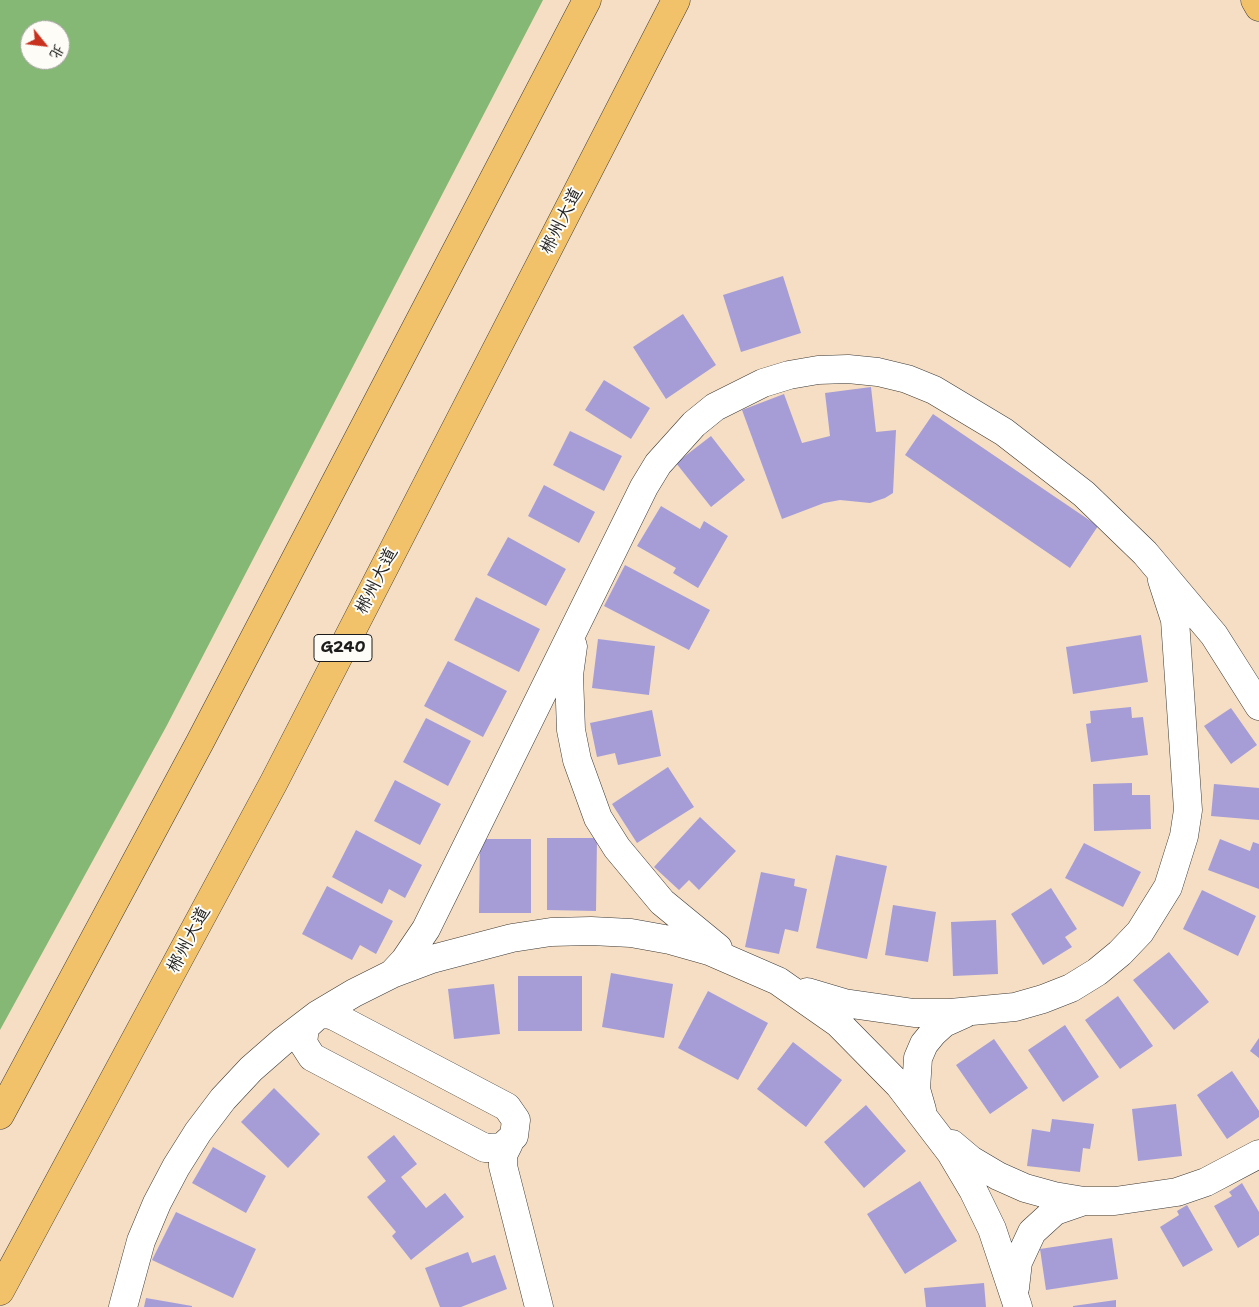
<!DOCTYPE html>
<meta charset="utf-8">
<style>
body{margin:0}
#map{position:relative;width:1259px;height:1307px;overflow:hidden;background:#f5dec3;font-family:"Shantell Sans","LXGW WenKai TC",sans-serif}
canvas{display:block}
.north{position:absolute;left:20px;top:20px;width:50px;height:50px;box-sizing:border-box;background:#fdfcf7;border:1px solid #a3a29f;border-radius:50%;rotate:119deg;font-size:14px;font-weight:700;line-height:20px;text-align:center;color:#1c1c1c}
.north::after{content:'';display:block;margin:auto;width:18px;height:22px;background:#c8321e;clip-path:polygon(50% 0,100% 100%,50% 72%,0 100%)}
</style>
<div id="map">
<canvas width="1259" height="1307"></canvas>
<div class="north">北</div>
</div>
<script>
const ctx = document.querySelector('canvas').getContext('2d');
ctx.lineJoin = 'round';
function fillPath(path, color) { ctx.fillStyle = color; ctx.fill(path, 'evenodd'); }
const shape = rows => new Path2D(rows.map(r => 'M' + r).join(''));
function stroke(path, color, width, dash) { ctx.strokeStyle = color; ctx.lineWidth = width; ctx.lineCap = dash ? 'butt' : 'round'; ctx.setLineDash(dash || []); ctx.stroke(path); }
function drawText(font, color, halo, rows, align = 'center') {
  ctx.font = font + ' "Shantell Sans","LXGW WenKai TC",sans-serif'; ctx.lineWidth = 4; ctx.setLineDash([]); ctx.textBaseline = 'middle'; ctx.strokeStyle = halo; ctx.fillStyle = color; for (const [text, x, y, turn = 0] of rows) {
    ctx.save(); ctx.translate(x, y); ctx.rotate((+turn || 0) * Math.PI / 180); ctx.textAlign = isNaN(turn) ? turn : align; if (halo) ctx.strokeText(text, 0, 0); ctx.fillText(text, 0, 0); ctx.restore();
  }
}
const forest = shape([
 [0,0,543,0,166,727,0,1030],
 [30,30,60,30,60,60,30,60]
]);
const building = shape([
 [783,276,801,333,741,352,723,295],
 [683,314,716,365,666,399,633,347],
 [604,380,650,408,631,439,585,410],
 [871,387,876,432,896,430,893,493,885,498,870,503,840,500,824,503,782,519,742,410,784,394,802,443,830,436,825,393],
 [933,414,1098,526,1070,568,905,455],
 [570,431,622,456,604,491,553,465],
 [711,436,745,480,711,507,676,463],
 [544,485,595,512,579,543,528,516],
 [661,506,700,529,704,521,728,536,698,588,673,573,676,568,637,546],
 [508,537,566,569,546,606,487,575],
 [625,565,710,610,689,650,604,606],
 [476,597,540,629,519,672,454,640],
 [1141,635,1148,682,1073,694,1066,647],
 [598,639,655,646,649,695,592,688],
 [448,661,507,691,483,737,424,706],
 [1131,707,1132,718,1143,717,1148,755,1091,762,1086,724,1091,723,1090,711],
 [1231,708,1257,745,1231,764,1204,726],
 [652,710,661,756,618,765,615,753,597,757,590,723],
 [426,718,471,741,448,786,403,762],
 [668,767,694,807,637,843,612,804],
 [395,780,441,804,420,845,374,821],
 [1132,783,1132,795,1150,795,1151,829,1094,831,1093,784],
 [1214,784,1259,788,1259,820,1211,816],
 [700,817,736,851,699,890,689,880,679,890,654,867],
 [356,830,422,865,405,898,389,889,382,904,332,877],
 [547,838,597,838,596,911,547,910],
 [480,839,531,839,531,913,479,913],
 [1220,839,1250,851,1253,842,1259,844,1259,889,1208,870],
 [1084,843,1141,872,1123,907,1065,878],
 [836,855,887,866,867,959,816,948],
 [761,872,795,879,794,886,807,889,798,932,785,929,779,954,745,947],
 [327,886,393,921,376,954,360,945,352,960,302,934],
 [1051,888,1077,929,1065,937,1072,947,1043,965,1011,914],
 [1202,890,1256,916,1238,956,1183,929],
 [893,905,936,912,928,962,885,955],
 [996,920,998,974,953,976,951,922],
 [1169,952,1209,1002,1174,1030,1133,980],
 [611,973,673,984,664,1038,602,1027],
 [518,976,582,976,582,1031,518,1031],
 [494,984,500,1034,454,1039,448,989],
 [708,991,768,1023,738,1080,678,1048],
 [1118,996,1153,1046,1120,1069,1085,1020],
 [1065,1025,1099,1077,1063,1102,1028,1050],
 [1259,1038,1259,1058,1250,1051],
 [994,1039,1028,1088,990,1114,956,1065],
 [793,1042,842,1080,806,1127,757,1089],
 [1232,1071,1259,1111,1259,1117,1227,1139,1197,1095],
 [274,1088,320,1134,288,1168,241,1122],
 [1176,1104,1182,1156,1138,1161,1132,1109],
 [866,1105,906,1151,864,1188,824,1142],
 [1052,1119,1094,1124,1090,1149,1083,1148,1080,1172,1027,1166,1032,1129,1050,1132],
 [394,1135,417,1164,401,1177,426,1208,445,1193,464,1217,411,1260,392,1236,396,1232,367,1197,386,1181,367,1157],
 [213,1147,266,1176,246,1213,192,1183],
 [920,1181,957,1241,905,1274,867,1214],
 [1242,1183,1259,1212,1259,1235,1238,1248,1214,1206,1232,1196,1229,1192],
 [1187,1205,1213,1250,1183,1267,1160,1227,1179,1215,1177,1211],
 [176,1212,256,1249,233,1298,152,1260],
 [1112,1238,1118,1279,1046,1290,1040,1249],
 [468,1252,472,1263,495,1255,507,1289,461,1307,440,1307,425,1268],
 [984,1283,986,1307,926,1307,924,1288],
 [146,1298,192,1306,192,1307,144,1307],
 [1116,1300,1116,1307,1073,1307,1073,1306]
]);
const minor = shape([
 [573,646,569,675,571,730,577,760,598,818,617,848,662,902,718,948],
 [392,974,405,960,426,929,644,487,658,464,694,424,715,407,763,383,789,375,818,370,848,369,878,372,907,379,934,390,1004,432,1084,494,1145,553,1214,635,1259,706],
 [807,992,844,1003,914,1013,950,1013,1015,1007,1043,999,1071,988,1097,972,1120,953,1140,932,1168,887,1184,836,1188,810,1175,620,1162,580],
 [326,1014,334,1016,507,1107,516,1120,514,1136,502,1147,485,1148,312,1057,303,1043,305,1027,318,1015,326,1014],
 [922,1110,916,1089,918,1058,924,1044,933,1033,944,1023,964,1014],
 [509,1143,503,1155,503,1166,539,1307],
 [952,1144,971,1160,998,1176,1025,1188,1054,1196,1084,1201,1115,1201,1177,1192,1206,1182,1259,1154],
 [1015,1288,1018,1262,1032,1232,1055,1211,1084,1201],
 [123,1307,141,1241,157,1203,176,1167,198,1132,223,1099,251,1069,283,1041,317,1015,354,993,392,974,432,959,512,938,551,932,591,931,631,933,670,940,709,951,778,981,838,1023,899,1085,951,1153,973,1190,992,1229,1018,1307]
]);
const major = shape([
 [1255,0,1259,7]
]);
const highway = shape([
 [0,1115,200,742,587,0],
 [0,1291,274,782,676,0]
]);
const shields = [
 [343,648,58]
];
const shieldNames = [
 ["G240",343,648]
];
const streetNames = [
 ["郴州大道",562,221,-63],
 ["郴州大道",377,581,-63],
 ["郴州大道",189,940,-62]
];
fillPath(forest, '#84b874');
fillPath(building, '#a69dd7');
stroke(minor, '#3d3935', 29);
stroke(major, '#3d3935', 29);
stroke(highway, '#3d3935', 29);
stroke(minor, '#fff', 28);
stroke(major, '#f2c26a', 28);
stroke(highway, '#f2c26a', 28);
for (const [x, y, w] of shields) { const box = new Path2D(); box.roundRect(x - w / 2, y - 13.5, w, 27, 4); ctx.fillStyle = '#fdfcf7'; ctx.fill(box); stroke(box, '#1c1c1c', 1); }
drawText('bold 16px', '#1c1c1c', null, shieldNames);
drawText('18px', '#1c1c1c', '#fdfcf7', streetNames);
</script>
